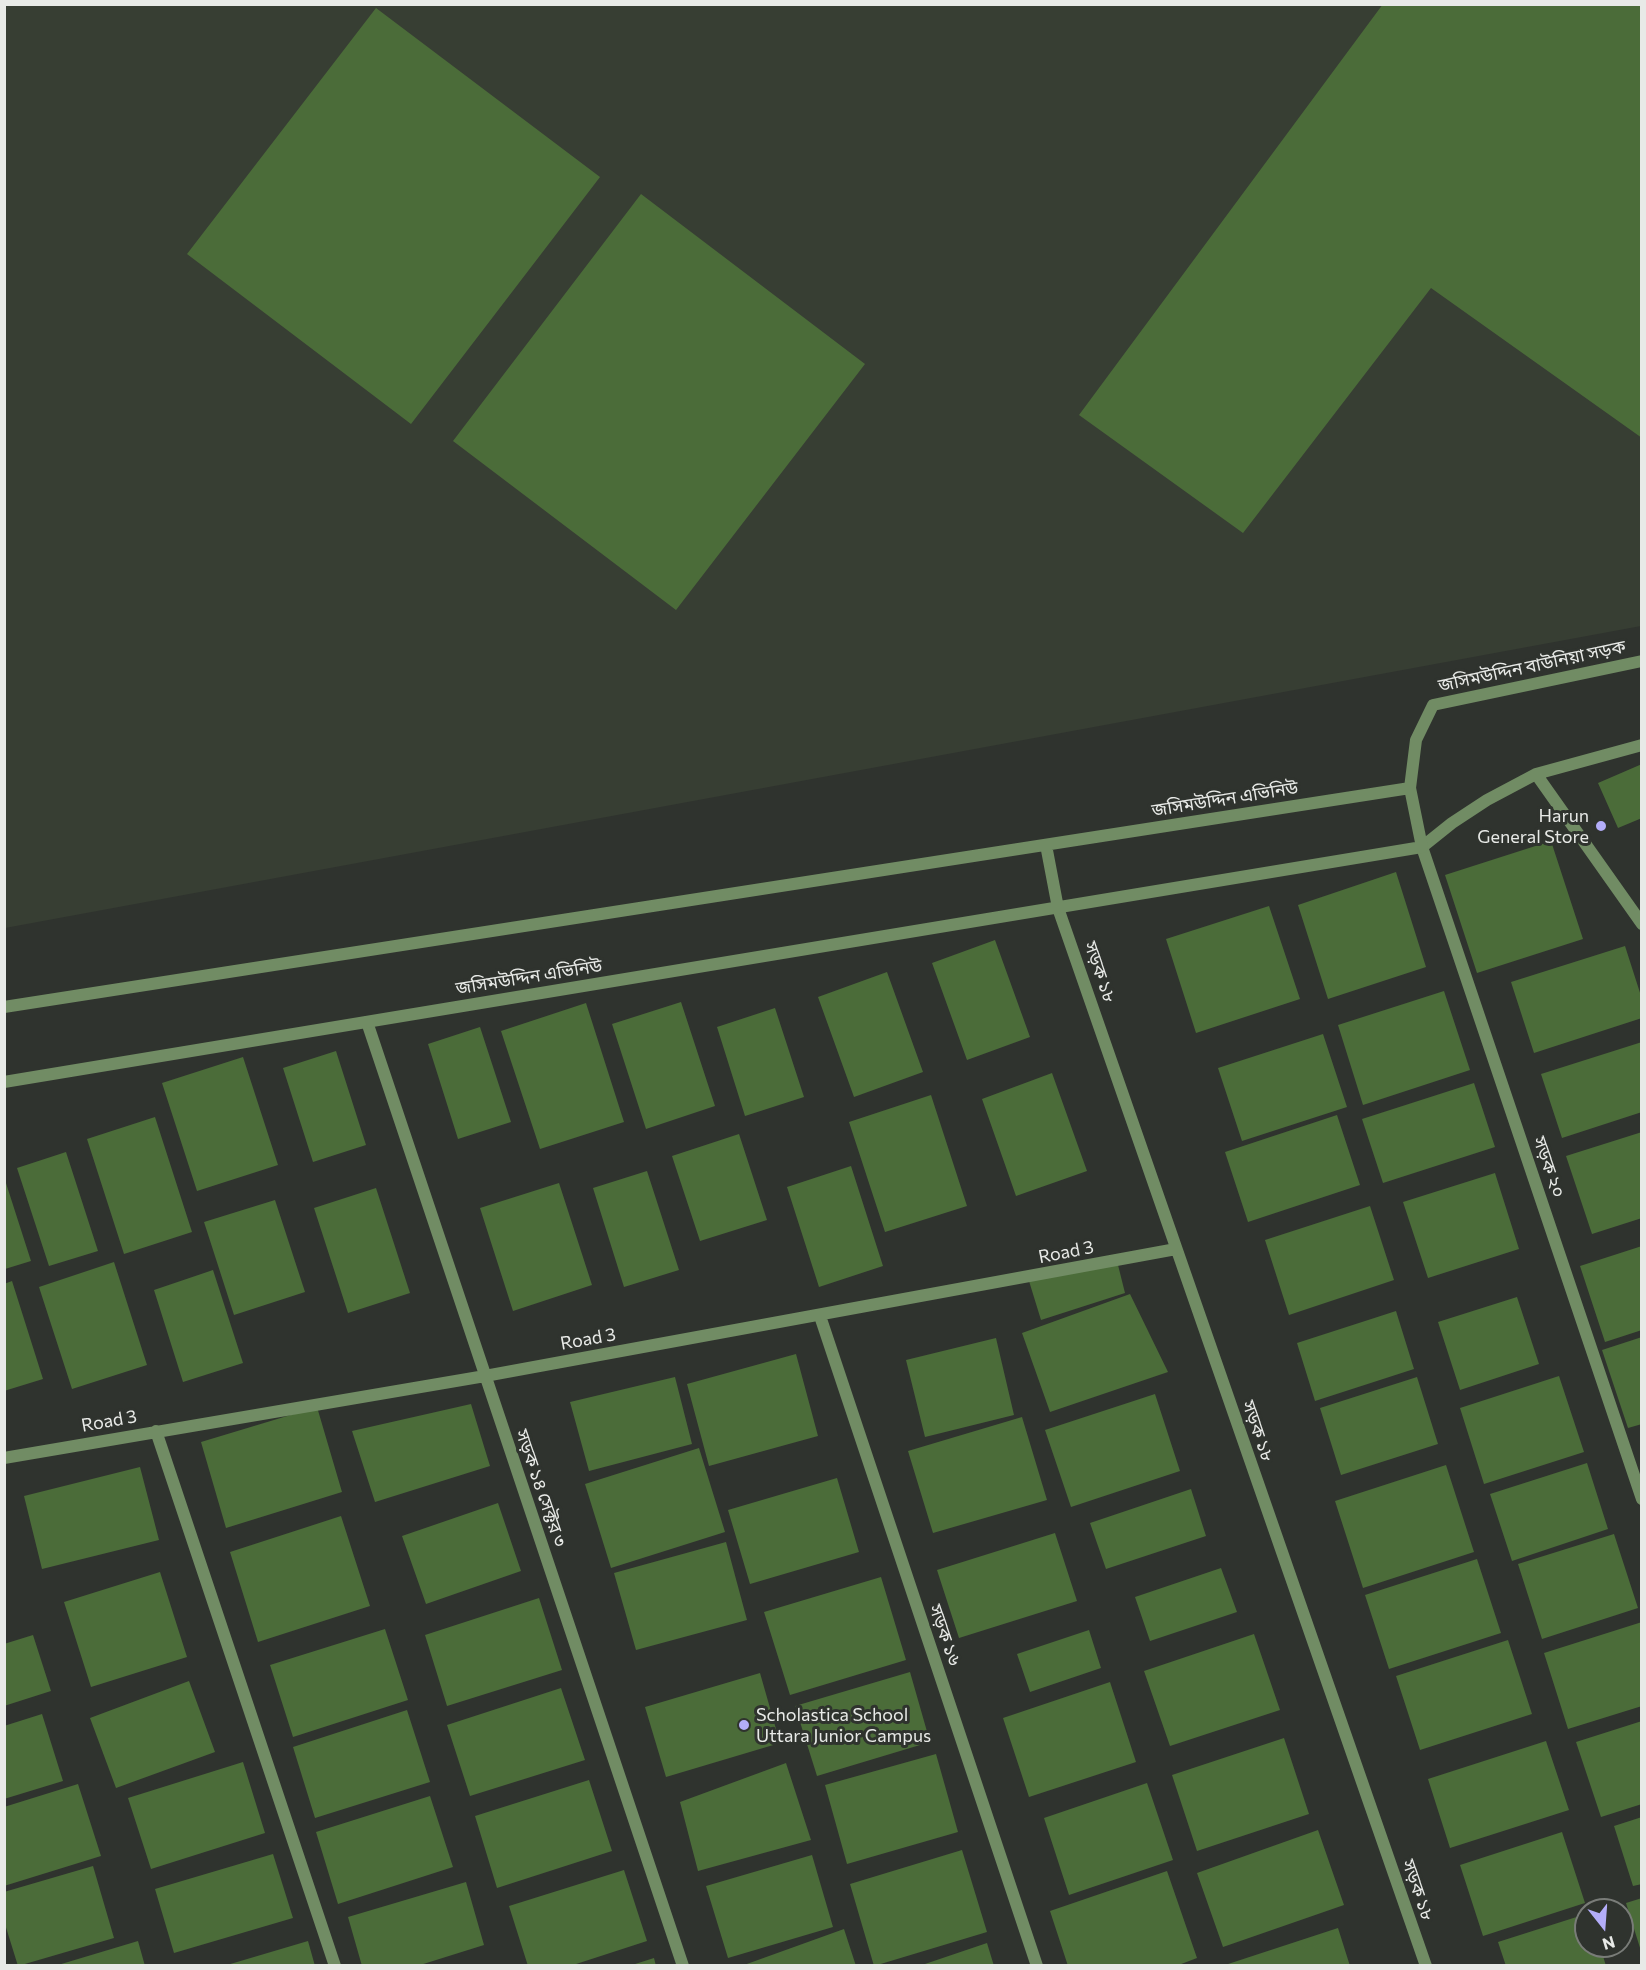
<!DOCTYPE html>
<meta charset="utf-8">
<style>
body{margin:0}
#map{position:relative;width:1646px;height:1970px;overflow:hidden;background:#2f332e;font-family:Commissioner,sans-serif}
canvas{display:block}
.frame{position:absolute;inset:0;border:6px solid #e8eae7;pointer-events:none}
.north{position:absolute;left:1574px;top:1898px;width:60px;height:60px;box-sizing:border-box;background:#2f332e;border:2px solid #797c78;border-radius:50%;rotate:163deg;font-size:16px;font-weight:700;line-height:24px;text-align:center;color:#e8eae7}
.north::after{content:'';display:block;margin:auto;width:21px;height:27px;background:#b3adf9;clip-path:polygon(50% 0,100% 100%,50% 72%,0 100%)}
</style>
<div id="map">
<canvas width="1646" height="1970"></canvas>
<div class="frame"></div>
<div class="north">N</div>
</div>
<script>
const ctx = document.querySelector('canvas').getContext('2d');
ctx.lineJoin = 'round';
function fillPath(path, color) { ctx.fillStyle = color; ctx.fill(path, 'evenodd'); }
const shape = rows => new Path2D(rows.map(r => 'M' + r).join(''));
function stroke(path, color, width, dash) { ctx.strokeStyle = color; ctx.lineWidth = width; ctx.lineCap = dash ? 'butt' : 'round'; ctx.setLineDash(dash || []); ctx.stroke(path); }
function drawText(font, color, halo, rows, align = 'center') {
  ctx.font = font + ' Commissioner,"Noto Sans Bengali",sans-serif'; ctx.lineWidth = 6; ctx.setLineDash([]); ctx.textBaseline = 'middle'; ctx.strokeStyle = halo; ctx.fillStyle = color; for (const [text, x, y, turn = 0] of rows) {
    ctx.save(); ctx.translate(x, y); ctx.rotate((+turn || 0) * Math.PI / 180); ctx.textAlign = isNaN(turn) ? turn : align; if (halo) ctx.strokeText(text, 0, 0); ctx.fillText(text, 0, 0); ctx.restore();
  }
}
const built = shape([
 [5,5,1641,5,1641,626,5,928]
]);
const building = shape([
 [1383,4,1642,4,1642,438,1431,288,1243,533,1079,415],
 [376,8,600,177,411,424,187,254],
 [641,194,865,364,676,610,453,441],
 [1642,764,1642,818,1618,828,1598,783],
 [1551,841,1583,939,1477,973,1445,875],
 [1396,872,1426,967,1328,999,1298,905],
 [1269,906,1300,999,1196,1033,1166,939],
 [995,940,1030,1037,967,1060,932,963],
 [1625,946,1642,999,1642,1018,1534,1053,1511,982],
 [887,972,923,1072,854,1097,818,997],
 [1444,991,1470,1070,1363,1105,1338,1025],
 [681,1002,715,1106,646,1129,612,1024],
 [586,1003,624,1122,540,1149,501,1031],
 [775,1008,804,1097,745,1116,717,1027],
 [480,1027,511,1122,458,1139,428,1044],
 [1323,1034,1347,1107,1242,1141,1218,1068],
 [1642,1042,1642,1112,1562,1138,1541,1074],
 [336,1051,366,1145,313,1162,283,1068],
 [243,1057,278,1165,197,1191,162,1083],
 [1052,1073,1087,1171,1016,1196,982,1099],
 [1474,1083,1495,1147,1383,1183,1362,1119],
 [931,1095,967,1206,885,1232,849,1122],
 [1337,1115,1360,1185,1248,1222,1225,1152],
 [155,1117,192,1232,124,1254,87,1139],
 [1642,1132,1642,1218,1592,1234,1566,1156],
 [739,1134,767,1220,700,1241,672,1156],
 [66,1152,98,1251,49,1266,17,1168],
 [851,1166,883,1266,819,1287,787,1187],
 [647,1171,679,1270,624,1287,593,1188],
 [1495,1173,1519,1249,1428,1278,1403,1202],
 [5,1180,31,1261,5,1269],
 [559,1183,592,1285,513,1311,480,1208],
 [376,1188,410,1293,348,1313,314,1208],
 [275,1200,305,1292,234,1315,204,1222],
 [1370,1206,1394,1280,1289,1315,1265,1240],
 [1642,1246,1642,1330,1605,1342,1580,1266],
 [114,1262,147,1365,72,1389,39,1287],
 [1118,1265,1125,1293,1041,1320,1029,1281],
 [213,1270,243,1363,183,1382,154,1290],
 [12,1281,43,1379,4,1391,4,1284],
 [1130,1294,1168,1372,1050,1412,1022,1333],
 [1517,1297,1539,1364,1460,1390,1438,1322],
 [1396,1311,1414,1369,1315,1401,1297,1343],
 [1642,1337,1642,1424,1628,1428,1602,1350],
 [996,1338,1014,1415,925,1437,906,1360],
 [796,1354,818,1436,709,1466,687,1384],
 [1559,1376,1584,1452,1484,1484,1460,1408],
 [675,1377,692,1444,589,1471,570,1402],
 [1417,1377,1438,1444,1341,1475,1320,1408],
 [1155,1394,1180,1471,1071,1507,1045,1430],
 [471,1404,490,1466,375,1502,352,1431],
 [317,1407,342,1492,226,1528,201,1442],
 [1022,1417,1047,1500,933,1533,908,1451],
 [699,1448,725,1532,611,1568,585,1484],
 [1587,1463,1608,1529,1512,1561,1490,1494],
 [1446,1465,1474,1552,1363,1588,1335,1501],
 [140,1467,159,1540,42,1569,24,1496],
 [837,1478,859,1552,750,1584,728,1510],
 [1191,1489,1206,1536,1106,1569,1090,1523],
 [498,1503,521,1571,426,1604,402,1536],
 [341,1516,370,1606,258,1642,230,1552],
 [1055,1533,1077,1601,959,1638,937,1570],
 [1614,1534,1638,1608,1542,1639,1518,1564],
 [726,1542,747,1620,636,1650,614,1573],
 [1477,1559,1501,1633,1389,1669,1365,1595],
 [1221,1568,1237,1612,1150,1641,1135,1597],
 [160,1572,187,1657,91,1687,64,1602],
 [881,1577,906,1660,790,1695,764,1612],
 [539,1598,562,1670,447,1706,425,1635],
 [1642,1622,1642,1706,1568,1729,1544,1653],
 [385,1629,408,1700,293,1737,270,1665],
 [1089,1630,1101,1668,1030,1692,1017,1654],
 [1254,1634,1280,1710,1170,1746,1144,1671],
 [33,1635,51,1691,4,1706,4,1644],
 [1508,1640,1532,1714,1420,1750,1396,1676],
 [910,1672,930,1742,817,1776,795,1706],
 [760,1673,780,1743,666,1777,645,1707],
 [189,1681,215,1752,116,1788,90,1718],
 [1110,1682,1136,1762,1029,1797,1003,1718],
 [561,1688,585,1760,470,1796,447,1725],
 [407,1710,430,1782,315,1818,293,1747],
 [42,1714,63,1781,4,1799,4,1726],
 [1642,1721,1642,1804,1601,1817,1576,1742],
 [1284,1738,1309,1814,1197,1851,1172,1775],
 [1546,1741,1569,1810,1450,1848,1428,1779],
 [936,1754,958,1832,847,1864,825,1785],
 [243,1762,265,1833,151,1869,128,1798],
 [786,1763,811,1840,698,1871,680,1802],
 [589,1780,612,1851,497,1888,475,1816],
 [1147,1783,1173,1860,1069,1895,1044,1818],
 [78,1784,101,1856,4,1886,4,1807],
 [430,1796,453,1867,338,1904,316,1832],
 [1642,1817,1642,1884,1633,1886,1614,1826],
 [1318,1830,1344,1905,1223,1947,1197,1873],
 [1562,1832,1585,1903,1483,1936,1460,1865],
 [962,1850,987,1932,874,1966,850,1884],
 [273,1854,293,1918,174,1953,155,1889],
 [812,1855,833,1927,728,1958,706,1886],
 [93,1866,114,1938,18,1966,4,1921,4,1892],
 [624,1870,647,1941,570,1966,528,1966,509,1906],
 [1167,1871,1197,1958,1176,1966,1068,1966,1050,1911],
 [466,1882,484,1945,417,1966,362,1966,348,1917],
 [1642,1898,1642,1951,1641,1951,1626,1903],
 [1586,1914,1586,1946,1600,1946,1606,1966,1506,1966,1498,1942],
 [1338,1928,1350,1966,1225,1966,1225,1965],
 [844,1929,856,1966,744,1966,744,1965],
 [138,1941,145,1966,58,1966,58,1965],
 [308,1941,315,1966,227,1966,227,1965],
 [987,1943,994,1966,922,1966,922,1965],
 [654,1958,656,1966,632,1966,632,1965]
]);
const minor = shape([
 [1642,745,1536,774,1487,800,1452,823,1422,847,1642,1499],
 [1536,774,1642,924],
 [1058,908,1426,1966],
 [367,1022,683,1966],
 [820,1316,1037,1966],
 [156,1431,335,1966],
 [4,1458,485,1376,1176,1249]
]);
const tertiary = shape([
 [1046,845,1058,908],
 [4,1007,1410,788],
 [4,1082,1422,847,1410,788,1416,740,1433,705,1642,661]
]);
const markers = [
 [1601,826,6,"#b3adf9"],
 [744,1725,6,"#b3adf9"]
];
const streetNames = [
 ["জসিমউদ্দিন বাউনিয়া সড়ক",1532,666,-12],
 ["জসিমউদ্দিন এভিনিউ",1225,799,-9],
 ["সড়ক ১৮",1100,972,71],
 ["জসিমউদ্দিন এভিনিউ",529,977,-9],
 ["সড়ক ২০",1549,1167,71],
 ["Road 3",1066,1252,-11],
 ["Road 3",588,1339,-10],
 ["Road 3",109,1421,-10],
 ["সড়ক ১৮",1258,1431,71],
 ["সড়ক ১৪ সেক্টর ৩",541,1488,71],
 ["সড়ক ১৬",945,1635,71],
 ["সড়ক ১৮",1418,1890,71]
];
const poiNames = [
 ["Harun",1589,816],
 ["General Store",1589,837],
 ["Scholastica School",756,1715,"left"],
 ["Uttara Junior Campus",756,1736,"left"]
];
fillPath(built, '#373e33');
fillPath(building, '#4b6c39');
stroke(minor, '#718c64', 12);
stroke(tertiary, '#718c64', 12);
for (const [x, y, r, color] of markers) { const dot = new Path2D(); dot.arc(x, y, r, 0, 2 * Math.PI); ctx.fillStyle = color; ctx.fill(dot); stroke(dot, '#2f332e', 2); }
drawText('18px', '#e8eae7', '#2f332e', streetNames);
drawText('18px', '#e8eae7', '#2f332e', poiNames, 'right');
</script>
